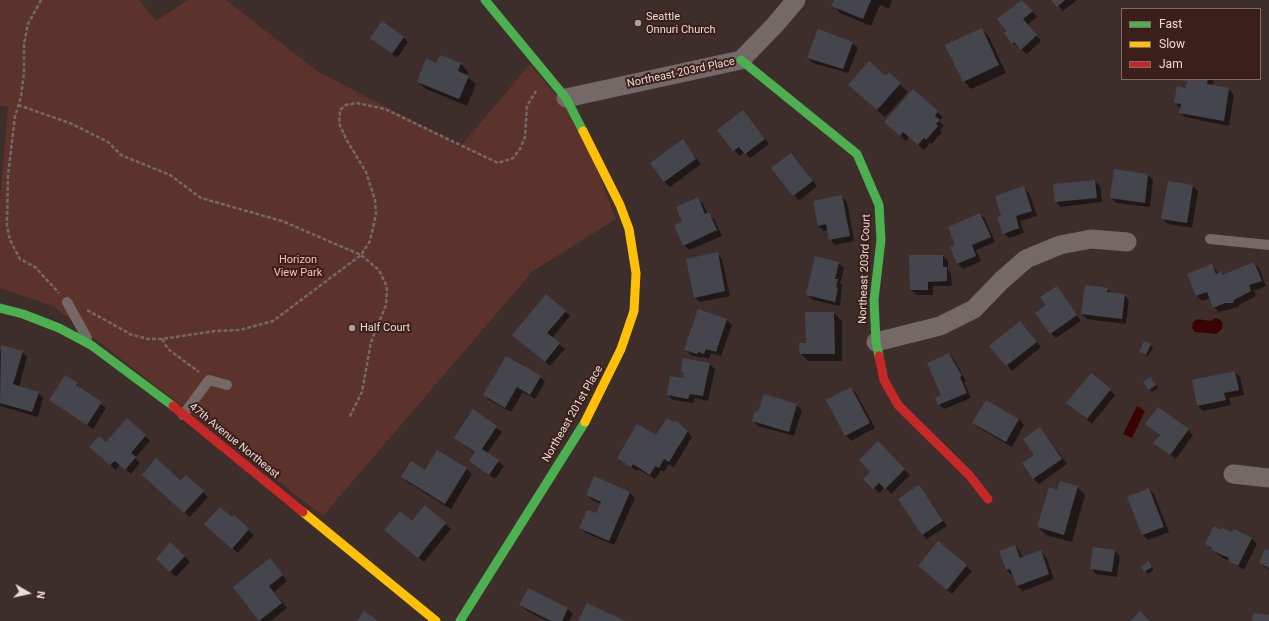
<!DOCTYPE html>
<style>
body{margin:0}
#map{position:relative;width:1269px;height:621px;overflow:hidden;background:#3d2e2c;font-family:Roboto,sans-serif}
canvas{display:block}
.legend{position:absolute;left:1121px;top:8px;width:140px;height:72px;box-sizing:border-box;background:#3a1f1b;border:1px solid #826a66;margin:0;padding:5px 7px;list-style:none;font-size:12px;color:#eddad6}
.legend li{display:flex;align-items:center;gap:8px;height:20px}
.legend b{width:20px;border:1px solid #826a66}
.north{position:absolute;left:8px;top:573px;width:40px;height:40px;-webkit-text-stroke:3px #3a1f1b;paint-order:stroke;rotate:99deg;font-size:11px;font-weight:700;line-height:16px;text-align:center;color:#eddad6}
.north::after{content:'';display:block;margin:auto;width:14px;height:18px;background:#eddad6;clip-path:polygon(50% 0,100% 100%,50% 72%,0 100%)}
</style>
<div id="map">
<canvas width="1269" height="621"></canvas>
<ul class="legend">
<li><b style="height:5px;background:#4caf50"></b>Fast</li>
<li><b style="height:5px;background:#ffc107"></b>Slow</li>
<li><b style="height:5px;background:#c62828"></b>Jam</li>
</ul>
<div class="north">N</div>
</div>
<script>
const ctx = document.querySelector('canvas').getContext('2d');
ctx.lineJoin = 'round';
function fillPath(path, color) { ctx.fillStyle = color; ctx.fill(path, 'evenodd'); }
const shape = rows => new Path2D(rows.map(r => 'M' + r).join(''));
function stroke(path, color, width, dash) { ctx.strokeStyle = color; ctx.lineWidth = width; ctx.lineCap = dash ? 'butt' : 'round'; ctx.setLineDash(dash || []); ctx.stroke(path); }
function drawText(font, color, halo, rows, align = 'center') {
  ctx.font = font + ' Roboto,sans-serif'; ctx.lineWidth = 4; ctx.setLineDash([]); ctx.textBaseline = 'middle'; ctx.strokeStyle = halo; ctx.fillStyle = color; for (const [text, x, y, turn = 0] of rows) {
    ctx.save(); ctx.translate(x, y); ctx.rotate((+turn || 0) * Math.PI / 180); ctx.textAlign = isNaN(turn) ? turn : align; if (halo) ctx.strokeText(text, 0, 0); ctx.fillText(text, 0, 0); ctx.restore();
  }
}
const green = shape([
 [0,0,139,0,156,21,188,0,226,0,317,71,461,146,530,64,579,123,616,219,533,271,323,516,53,306,0,288,0,200,8,107,0,105]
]);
const water = shape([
 [1215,318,1219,319,1223,323,1222,329,1216,334,1195,332,1192,328,1193,322,1197,319,1211,321],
 [1137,406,1145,411,1132,438,1123,434]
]);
const shadow = shape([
 [835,0,892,0,889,9,880,5,871,26,840,13,833,5],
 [1053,0,1077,0,1063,11],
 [1023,1,1037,17,1027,25,1041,41,1027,54,1013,43,1005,34,1008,31,999,19],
 [981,29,989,37,1006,73,971,89,964,81],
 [403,37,408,42,397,58,371,38],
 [852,43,858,48,848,73,813,63,808,58],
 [440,56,461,64,468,72,467,76,476,84,467,106,426,89,418,82,437,64],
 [889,74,908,92,885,117,857,92,886,77],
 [1186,79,1214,79,1212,86,1229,89,1234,95,1229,126,1185,117,1180,112,1180,108,1175,103,1186,89],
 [913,91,943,117,939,121,944,126,940,130,942,132,932,144,930,143,924,150,909,137,906,141,890,127],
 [743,111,769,144,750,158,745,152,739,156,718,130],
 [683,141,701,164,670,187,664,182],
 [796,159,817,186,799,201,773,168],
 [1115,171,1148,175,1153,180,1150,207,1116,203,1111,198],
 [1095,181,1100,186,1102,202,1061,207,1056,202],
 [1193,186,1198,191,1192,228,1168,224,1163,219],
 [1024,188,1029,193,1037,216,1020,221,1024,233,1009,238,1004,233,1003,216],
 [842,197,847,202,854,241,835,245,830,239,828,230,824,231,818,226],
 [698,199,703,204,708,214,714,219,722,236,689,250,684,245,683,222],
 [980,214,985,219,995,242,976,250,981,261,963,269,958,264,957,246],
 [717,253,722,259,730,296,700,302,694,297],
 [943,256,948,261,948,270,951,274,952,286,933,286,933,295,917,295,911,290],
 [838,263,844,268,840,283,842,285,840,306,813,300,807,295],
 [1254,263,1259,268,1266,286,1254,291,1256,296,1239,305,1238,307,1219,312,1214,307,1210,298,1202,301,1197,296,1188,275,1212,265,1219,274,1223,275],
 [1056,287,1081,321,1056,338,1051,333,1048,305],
 [1107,289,1112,293,1124,295,1129,300,1126,324,1087,319,1082,314],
 [565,311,570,316,552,338,565,349,550,366,519,340],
 [834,313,842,321,842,361,808,361,800,353],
 [727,320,732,325,721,356,711,353,709,359,703,357,702,358,691,355,685,349],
 [1025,327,1041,347,1012,371,991,346],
 [1150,345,1153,348,1148,356,1143,354],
 [2,346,22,352,27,357,19,387,38,392,43,398,38,417,0,406,0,353],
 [949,354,954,359,966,381,964,382,971,398,944,409,939,404],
 [709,364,715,369,708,401,695,398,693,403,673,400,668,394,684,380,685,374,682,372],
 [1235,372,1240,377,1244,395,1229,398,1231,405,1203,411,1198,406,1193,381],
 [540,377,545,382,535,399,523,392,511,412,489,400,484,395],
 [1152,380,1158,388,1152,392,1144,382],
 [77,384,82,390,106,408,93,429,50,399],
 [851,388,856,393,875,428,851,441,846,435,828,400],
 [1110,390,1115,395,1092,424,1073,408],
 [986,401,1019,419,1024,425,1012,447,979,428,973,423],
 [796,405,802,410,794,436,758,426,753,420,759,413],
 [474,411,502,432,487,453,504,466,495,479,470,461,475,453,455,438],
 [1146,424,1188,430,1193,435,1176,459,1155,443,1160,436],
 [1040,428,1067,464,1039,484,1033,478],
 [687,431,692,437,674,467,669,464,664,472,661,470,655,479,638,469,637,471,618,457,656,437],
 [145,436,150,441,135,458,140,463,131,474,120,465,116,470,96,452,106,443],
 [878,443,910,475,891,494,885,487,879,493,865,479,872,472],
 [438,451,467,469,472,474,451,509,407,482,402,477,425,471],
 [595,478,630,493,635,498,614,545,586,533,581,528,597,515,601,504,592,500,587,495],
 [148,480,181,482,203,491,208,497,190,517],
 [919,487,947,526,927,539,922,534],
 [1077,487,1085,495,1072,542,1046,535,1038,527,1058,491],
 [1149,489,1154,494,1169,532,1148,540,1143,535,1128,497],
 [425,506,451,529,424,562,391,535,412,522],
 [234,517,254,535,238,553,211,529],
 [1221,531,1252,539,1257,544,1244,570,1218,555,1207,544],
 [938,542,972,571,952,594,924,571],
 [1015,546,1020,551,1022,558,1040,551,1046,557,1054,579,1023,591,1017,586,1013,574,1012,575,1006,570],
 [1115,551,1120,556,1117,577,1096,574,1091,568],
 [1269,551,1269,570,1260,563],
 [184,556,190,562,176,577,162,564],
 [275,565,287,581,274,592,287,608,271,621,261,621,235,587],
 [1151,565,1154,570,1148,574,1142,567],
 [528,589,568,609,573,614,569,621,547,621,526,610,520,605]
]);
const building = shape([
 [834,0,871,0,863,19,831,6],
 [1022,0,1033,11,1023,19,1037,35,1021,50,1014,42,1012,44,1004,33,1007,31,997,19],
 [1051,0,1065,0,1057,7],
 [382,21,404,37,392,54,370,38],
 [982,28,999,65,963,82,945,45],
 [818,29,853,42,843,69,807,58],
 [440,55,461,63,458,71,469,76,459,99,417,82,426,58,436,63],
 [869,61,886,76,889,72,901,83,877,110,848,85],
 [1185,79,1208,79,1207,84,1229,88,1224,121,1179,113,1181,104,1174,103,1177,86,1185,88,1187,82,1184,81],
 [913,89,938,111,935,116,940,120,936,124,938,126,926,140,924,138,918,145,903,132,900,136,884,122],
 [743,110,765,139,745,154,739,147,733,151,717,130],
 [683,139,696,159,664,182,650,163],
 [791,153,813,181,793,196,771,168],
 [1114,169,1148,174,1145,203,1110,198],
 [1095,180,1097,198,1055,202,1053,184],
 [1168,181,1193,185,1187,223,1161,219],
 [1024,186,1032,211,1016,216,1019,228,1003,234,997,217,1001,216,995,196],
 [842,195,850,236,829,240,826,224,818,226,813,201],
 [698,197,705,214,709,212,717,230,683,246,674,225,682,222,676,207],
 [980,213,991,237,972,245,976,256,957,264,950,247,955,245,948,227],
 [718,252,725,291,694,298,686,259],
 [909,255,943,255,943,267,947,267,947,281,928,282,928,290,910,290],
 [815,256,839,262,835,279,838,279,836,287,838,288,835,302,806,295],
 [1254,262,1262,281,1249,285,1251,291,1234,300,1233,303,1225,303,1213,308,1207,292,1196,296,1187,274,1212,264,1216,274,1221,272,1222,275],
 [1085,285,1108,288,1107,292,1125,294,1122,319,1081,314],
 [1057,286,1077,315,1050,334,1035,313,1046,305,1040,297],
 [546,294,566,311,547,333,560,343,545,362,512,335],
 [698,309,727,319,716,352,706,349,704,354,698,352,697,354,684,350],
 [805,312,834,312,835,354,800,354,799,343,806,343],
 [1020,321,1037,342,1006,366,989,346],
 [1144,341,1151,344,1146,355,1139,352],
 [1,345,23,351,13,384,39,392,32,412,0,403],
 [949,353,962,376,960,377,967,393,938,405,935,398,941,395,927,363],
 [506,356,541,376,530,395,517,387,505,408,483,395],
 [683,358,710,363,703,396,690,394,688,399,667,395,670,376,683,378,684,373,681,372],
 [1235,371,1239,390,1224,393,1226,400,1197,406,1192,380],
 [1091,373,1111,389,1087,419,1066,403],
 [65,375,78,383,76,385,102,402,87,425,49,400],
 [1150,377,1156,385,1149,390,1143,382],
 [851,387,870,423,845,436,826,400],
 [764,394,797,404,789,432,752,421,755,411,758,412],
 [986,400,1019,419,1006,442,972,423],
 [1158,407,1189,429,1170,455,1153,443,1160,435,1145,424],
 [473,409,497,426,482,449,499,460,489,475,469,461,475,452,454,438],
 [127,418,146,435,131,453,136,457,125,470,115,461,110,465,89,447,99,436,106,442],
 [667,418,674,422,675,420,688,431,669,462,664,459,659,468,655,466,650,475,633,464,631,467,617,458,637,424,656,435],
 [1040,427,1062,459,1033,479,1022,463,1034,455,1023,439],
 [878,441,905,469,885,489,879,483,873,489,863,479,870,472,859,460],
 [437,450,467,468,445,504,401,477,411,461,425,470],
 [156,458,181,481,186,475,204,491,184,513,142,475],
 [594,476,630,492,609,541,579,528,587,510,596,513,601,502,586,495],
 [1060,481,1078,486,1064,535,1037,527,1049,487,1057,490],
 [919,485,943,521,922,535,898,499],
 [1149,488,1164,527,1142,535,1127,497],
 [425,505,446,523,418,558,384,530,400,511,412,521],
 [220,507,232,517,234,515,249,529,232,549,204,524],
 [1214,526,1221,530,1222,528,1232,532,1234,529,1252,538,1238,566,1228,561,1229,558,1211,550,1212,548,1205,544],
 [938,541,967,565,947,590,918,566],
 [170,542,185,556,170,572,156,559],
 [1015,545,1020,558,1041,550,1049,574,1017,586,1010,569,1006,570,999,551],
 [1093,547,1115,550,1112,572,1090,569],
 [1265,549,1269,550,1269,568,1259,563],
 [270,558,283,575,269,586,282,603,259,621,233,587],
 [1148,561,1152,567,1144,572,1141,567],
 [528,588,568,608,562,621,551,621,519,605],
 [587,603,625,621,578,621],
 [364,611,378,621,357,621],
 [1140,611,1150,621,1130,621],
 [1253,613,1269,615,1269,621,1252,621]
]);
const path = shape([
 [41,0,28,24,24,44,24,72,21,97,15,116,8,176,7,226,10,240,20,259,35,267,59,293],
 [18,105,70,123,108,142,121,155,170,175,201,198,282,221,361,255,379,270,387,287,386,305,371,342,362,392,349,418],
 [87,310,132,335,148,339,162,339,215,331,240,330,273,321,361,255,370,241,376,214,375,200,366,172,346,139,339,123,340,110,346,105,357,103,385,109,498,163,513,158,520,149,525,137,527,106,536,91],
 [162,339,168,349,199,372]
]);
const lane = shape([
 [1210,239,1269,245],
 [67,302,87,338],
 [183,415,209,380,227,385]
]);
const street = shape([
 [566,98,741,60,774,26,796,0],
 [876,342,940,326,974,309,1001,281,1026,259,1060,245,1091,239,1127,242],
 [1233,474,1269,478]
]);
const fast = shape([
 [485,0,566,98,583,131],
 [741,60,857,154,879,205,881,240,874,300,876,342,879,356],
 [0,308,23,314,59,328,91,345,173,406],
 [460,621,585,422]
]);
const slow = shape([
 [583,131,620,205,629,229,636,273,634,311,621,349,585,422],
 [303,512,436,621]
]);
const jam = shape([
 [879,356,884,380,898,405,969,475,988,499],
 [173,406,303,512]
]);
const markers = [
 [638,23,4,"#af9e9a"],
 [352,328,4,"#af9e9a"]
];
const poiNames = [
 ["Seattle",646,17],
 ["Onnuri Church",646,30],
 ["Half Court",360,328]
];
const streetNames = [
 ["Northeast 203rd Place",681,73,-12],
 ["Northeast 203rd Court",865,269,-88],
 ["Northeast 201st Place",573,414,-60],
 ["47th Avenue Northeast",234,441,39]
];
const parkNames = [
 ["Horizon",298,260],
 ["View Park",298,273]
];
fillPath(green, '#5c322c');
fillPath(water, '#3b0404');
fillPath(shadow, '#0007');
fillPath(building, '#45464d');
stroke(path, '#746866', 2.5, [4, 2]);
stroke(lane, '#746967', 10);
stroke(street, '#746967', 19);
stroke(fast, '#4caf50', 9);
stroke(slow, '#ffc107', 9);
stroke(jam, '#c62828', 9);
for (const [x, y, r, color] of markers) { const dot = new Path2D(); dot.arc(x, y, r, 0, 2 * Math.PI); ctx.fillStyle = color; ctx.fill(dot); stroke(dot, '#3a1f1b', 1.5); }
drawText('11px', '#eddad6', '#3a1f1b', poiNames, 'left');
drawText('11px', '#eddad6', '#3a1f1b', streetNames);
drawText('11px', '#fdc0b5', '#3a1f1b', parkNames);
</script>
